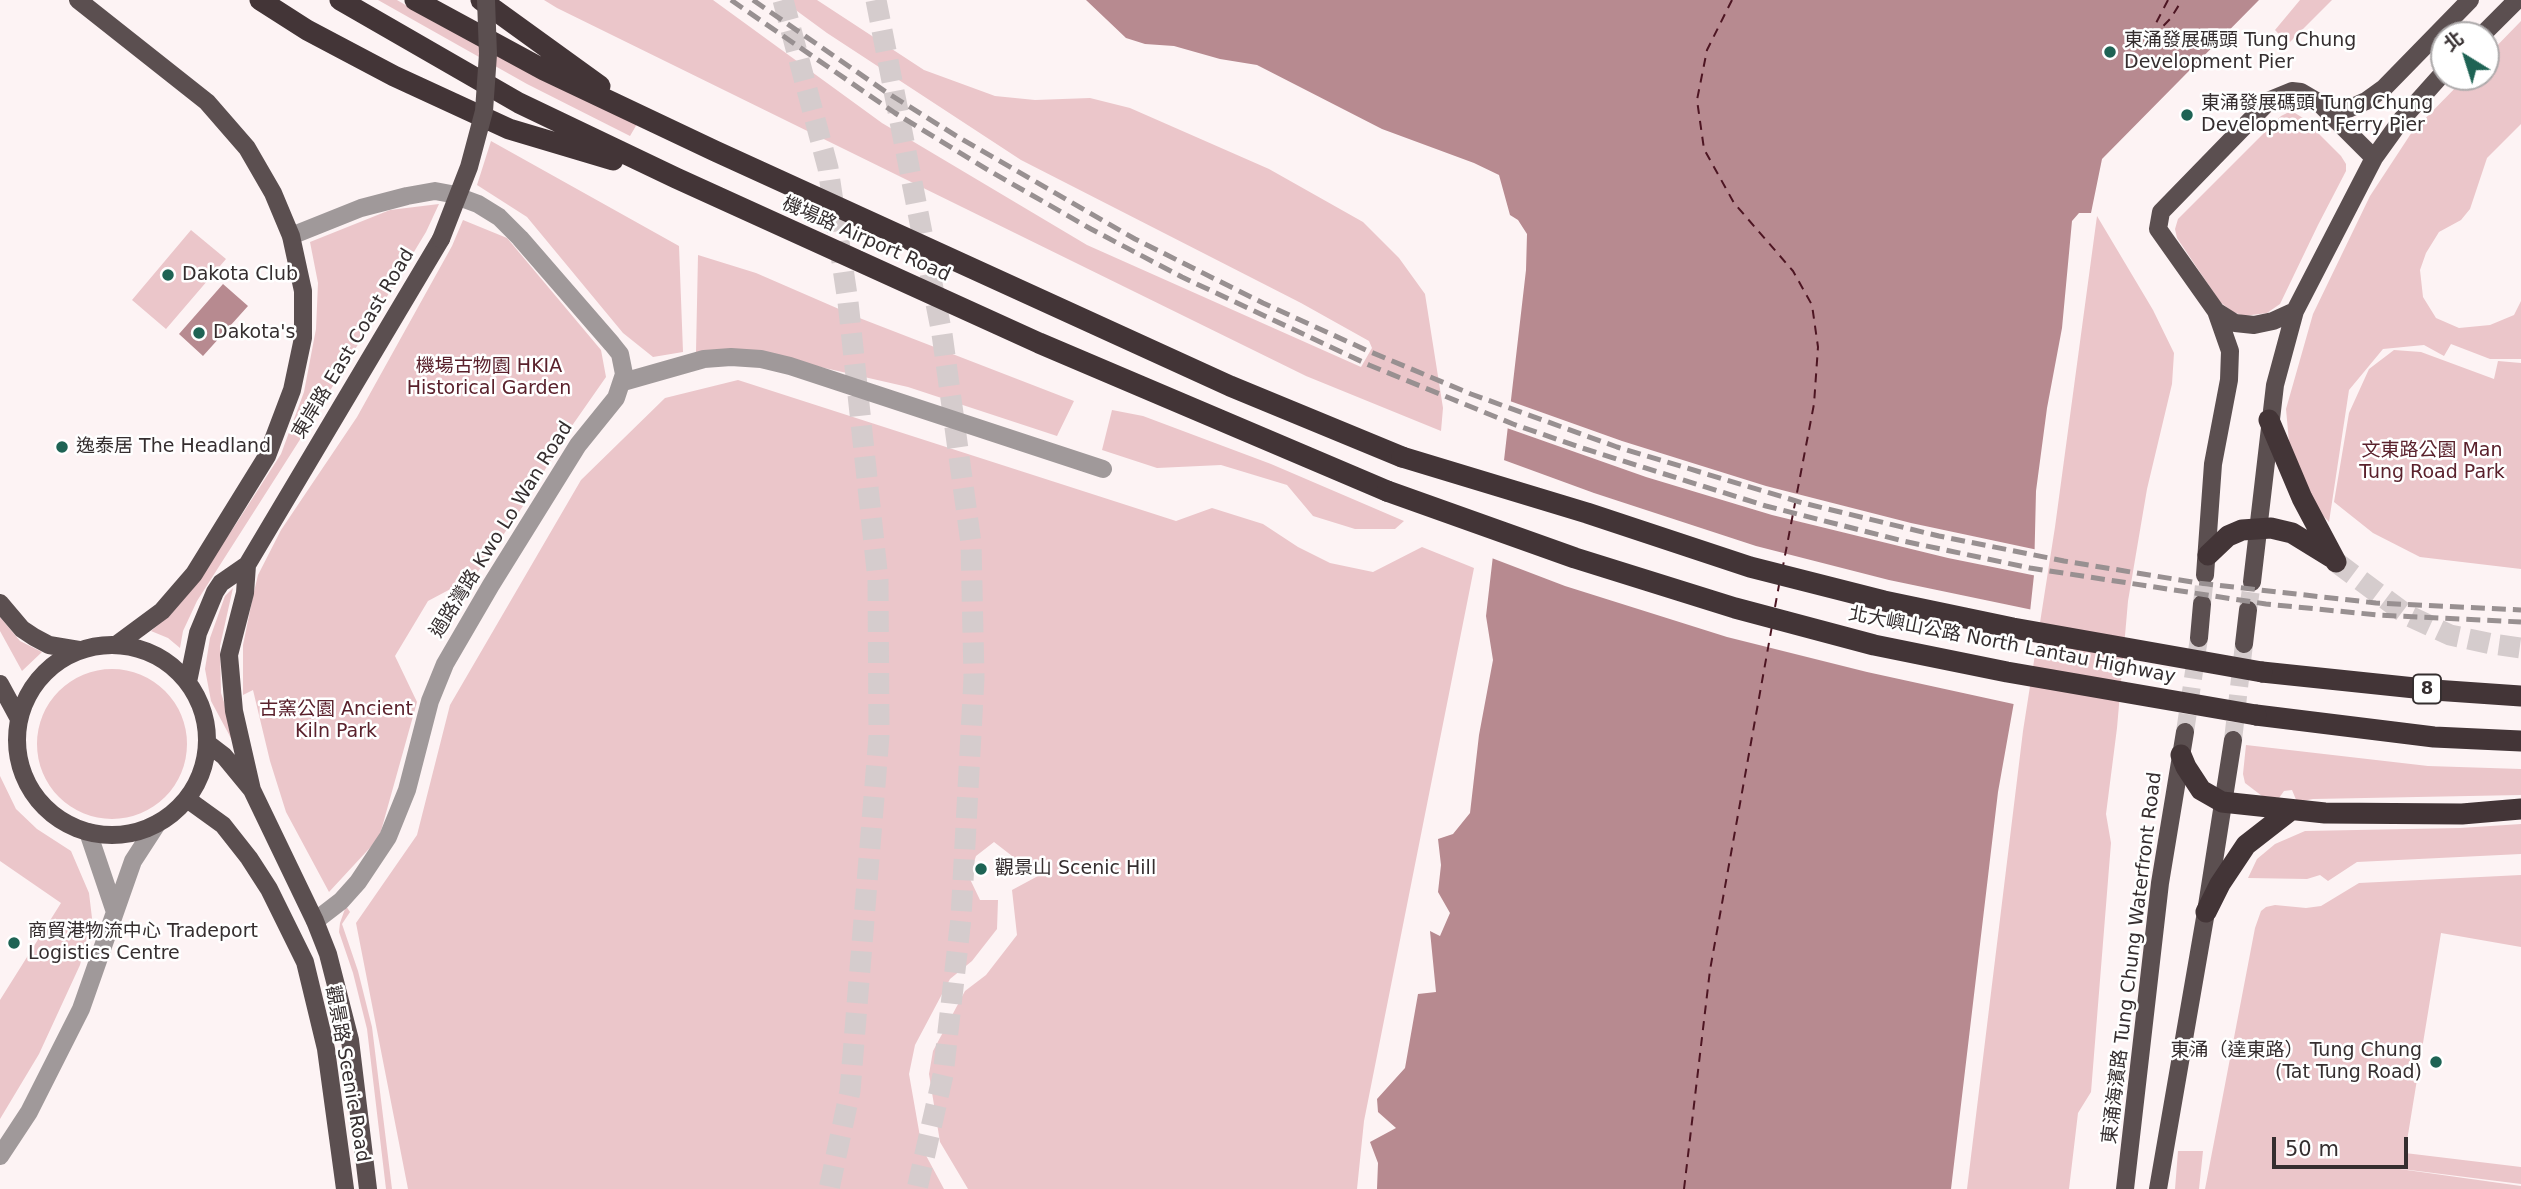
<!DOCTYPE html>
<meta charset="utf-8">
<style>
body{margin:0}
#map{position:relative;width:2521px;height:1189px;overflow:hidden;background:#fdf3f4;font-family:"DejaVu Sans","Noto Sans TC",sans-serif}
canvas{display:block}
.north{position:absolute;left:2430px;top:21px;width:70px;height:70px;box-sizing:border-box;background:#fff;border:2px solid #aeabac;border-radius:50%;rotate:322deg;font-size:19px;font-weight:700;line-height:28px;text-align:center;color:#352e2f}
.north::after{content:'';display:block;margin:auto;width:24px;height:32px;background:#1e6354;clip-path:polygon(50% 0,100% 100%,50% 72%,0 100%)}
.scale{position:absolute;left:2272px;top:1137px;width:136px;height:32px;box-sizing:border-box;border:4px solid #352e2f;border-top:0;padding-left:9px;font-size:21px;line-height:24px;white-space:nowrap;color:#352e2f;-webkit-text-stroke:5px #fff;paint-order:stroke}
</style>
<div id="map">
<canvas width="2521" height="1189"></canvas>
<div class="north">北</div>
<div class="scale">50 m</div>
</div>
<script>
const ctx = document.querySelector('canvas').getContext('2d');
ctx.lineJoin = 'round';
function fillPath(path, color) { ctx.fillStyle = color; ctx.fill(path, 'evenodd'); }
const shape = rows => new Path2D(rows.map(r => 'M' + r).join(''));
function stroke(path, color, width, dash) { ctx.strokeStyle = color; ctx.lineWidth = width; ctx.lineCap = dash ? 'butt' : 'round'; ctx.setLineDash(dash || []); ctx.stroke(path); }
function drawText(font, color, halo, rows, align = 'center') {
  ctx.font = font + ' "DejaVu Sans","Noto Sans TC",sans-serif'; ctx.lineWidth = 5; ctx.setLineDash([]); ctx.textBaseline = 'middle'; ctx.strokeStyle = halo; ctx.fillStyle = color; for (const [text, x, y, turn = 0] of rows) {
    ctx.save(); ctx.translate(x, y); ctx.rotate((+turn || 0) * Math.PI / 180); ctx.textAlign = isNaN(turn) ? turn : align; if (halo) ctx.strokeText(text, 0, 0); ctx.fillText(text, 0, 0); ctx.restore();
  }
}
const green = shape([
 [378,0,397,0,434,22,637,124,630,136,527,84],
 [544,0,713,0,882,123,1087,245,1361,367,1372,348,1369,341,1301,303,1021,160,827,33,782,0,817,0,924,70,995,96,1035,100,1090,98,1130,108,1269,169,1363,222,1399,258,1425,294,1443,408,1441,431,1306,376,557,8],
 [2300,0,2332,0,2288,44,2275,30],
 [2521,21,2521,124,2487,158,2470,209,2461,220,2439,232,2426,253,2420,270,2423,297,2436,318,2459,328,2490,325,2514,315,2521,301,2521,359,2490,359,2451,344,2444,356,2424,345,2383,349,2349,390,2329,522,2309,501,2290,453,2286,409,2313,314,2370,196,2412,132,2466,77,2486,77,2486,57],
 [2287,113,2295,113,2303,118,2341,156,2346,164,2346,171,2318,225,2280,304,2267,313,2244,316,2233,312,2220,302,2177,238,2175,229,2178,219,2281,116],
 [491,141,679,246,683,352,653,357,623,333,527,217,477,185],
 [439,204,426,232,308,427,197,601,183,631,180,648,168,638,151,631,171,614,234,527,281,454,304,392,316,329,318,283,310,242,390,210],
 [2097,216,2153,310,2174,353,2172,384,2147,489,2128,601,2117,728,2106,814,2111,843,2091,1092,2078,1113,2069,1189,1967,1189,2023,731,2055,527],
 [463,220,507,238,601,350,606,377,569,430,523,506,475,576,428,601,395,656,417,702,379,838,329,892,286,812,270,761,253,690,243,695,243,645,253,596,258,575,281,530,357,417,452,246],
 [191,230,226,259,166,329,132,300],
 [698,255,756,273,862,319,1074,401,1057,436,908,387,759,353,696,352],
 [2394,350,2421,352,2494,379,2498,361,2521,363,2521,569,2420,557,2373,533,2334,502,2349,413,2369,369],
 [738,380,1176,521,1212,508,1263,524,1298,547,1330,563,1373,572,1422,547,1474,568,1364,1121,1357,1189,968,1189,940,1142,929,1074,933,1051,965,991,986,975,1017,935,1012,890,1038,876,994,842,976,856,969,877,980,900,998,900,997,929,972,961,950,979,915,1045,909,1074,922,1148,944,1189,408,1189,356,923,417,835,450,705,581,480,665,398],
 [1112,410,1143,416,1271,464,1404,521,1395,529,1355,529,1313,516,1287,485,1221,465,1157,468,1102,450],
 [233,588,220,646,221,693,237,741,233,742,211,701,205,669,210,638,225,596],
 [0,617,20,641,42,652,22,671,0,631],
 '37 744a75 75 0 1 1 150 0a75 75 0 1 1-150 0Z',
 [2246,745,2428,766,2521,769,2521,795,2313,799,2297,802,2292,790,2284,791,2279,798,2262,796,2245,783,2243,774],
 [0,776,16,809,37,829,71,851,89,893,92,918,80,965,39,1054,0,1119,0,1000,61,903,0,861],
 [2521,824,2521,854,2357,862,2328,881,2320,875,2307,879,2248,878,2257,859,2275,844,2305,831,2460,828],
 [2521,875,2521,947,2441,933,2405,1153,2521,1167,2521,1184,2378,1166,2521,1186,2521,1189,2205,1189,2255,928,2261,911,2266,907,2275,905,2306,908,2321,906,2359,883],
 [346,906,350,912,342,924,358,971,372,1027,392,1189,386,1189,367,1029,353,973,339,932,340,923],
 [2178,1151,2203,1151,2199,1189,2175,1189]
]);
const water = shape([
 [1086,0,2259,0,2102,159,2091,213,2079,213,2072,221,2062,328,2047,408,2036,491,2034,575,2030,612,1998,792,1951,1189,1377,1189,1378,1163,1370,1142,1396,1128,1378,1112,1377,1099,1405,1068,1418,994,1436,992,1430,931,1440,936,1450,913,1438,892,1441,865,1438,839,1453,834,1470,813,1479,735,1493,660,1486,616,1526,270,1527,234,1518,220,1510,215,1499,175,1474,163,1382,129,1257,65,1220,59,1174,46,1145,44,1126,38],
 [223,284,248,306,203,356,179,334]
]);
const pier = shape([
 [1507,400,1622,441,1766,486,1911,523,2038,550,2037,576,1948,558,1772,515,1646,477,1504,427],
 [1501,459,1594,493,1756,546,1889,580,2033,610,2018,705,1867,672,1727,637,1565,586,1489,557]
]);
const ferry = shape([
 [1732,0,1707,50,1697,100,1704,149,1734,203,1793,271,1812,305,1818,347,1814,404,1783,566],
 [2168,0,2144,46,2171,18,2182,0],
 [1775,607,1779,585],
 [1684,1189,1710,970,1772,626]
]);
const majorTunnel = shape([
 [2202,604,2205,575],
 [2248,610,2252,582],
 [2185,732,2199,638],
 [2233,740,2244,644]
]);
const highwayTunnel = shape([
 [783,0,828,168,848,302,878,580,879,736,850,1091,829,1189],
 [876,0,942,334,971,543,974,678,961,918,943,1075,917,1189],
 [2336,562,2407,615,2450,635,2492,644,2521,648]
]);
const minor = shape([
 [291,236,361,208,407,196,435,191,451,194,478,204,499,217,520,238,612,344,620,354,624,374,616,398,578,445,491,585,445,664,430,701,407,790,388,837,358,882,341,901,315,921],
 [623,382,704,359,731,357,761,359,790,366,1103,469],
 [88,832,114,909],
 [0,1156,29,1112,81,1009,133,861,157,824]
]);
const major = shape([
 [78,0,207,102,247,148,273,193,291,236,303,291,303,338,292,390,267,456,194,574,162,611,116,645],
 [2482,35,2517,0],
 [2330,112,2348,109,2366,101,2384,88,2470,0],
 [2216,311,2235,323,2254,325,2273,321,2295,311],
 [247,565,245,593,229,655,234,711,252,790],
 [2205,575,2213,464,2229,380,2230,351,2216,311,2158,229,2161,212,2270,100,2292,91,2301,92,2318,102,2374,158],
 [2252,582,2275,385,2295,311,2374,158,2402,119,2444,72],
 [0,603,22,629,34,637,49,645,79,650],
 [2199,638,2202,604],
 [2244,644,2248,610],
 '17 740a95 95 0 1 1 190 0a95 95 0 1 1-190 0Z',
 [188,682,198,633,215,592,221,583,247,565,441,239],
 [0,684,19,719],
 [207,743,224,756,252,790,315,921,328,954,350,1040,368,1189],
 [187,799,223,825,249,858,269,889,305,962,326,1049,345,1189],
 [2125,1189,2160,883,2185,732],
 [2158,1189,2206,912,2233,740]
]);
const highway = shape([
 [260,0,307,30,394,76,509,129,613,160],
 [340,0,519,103,676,178,1039,343,1387,491],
 [415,0,544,70,715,151,1230,386,1402,457],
 [481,0,600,86],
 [2269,420,2302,498,2336,562],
 [2208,555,2228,536,2242,530,2271,528,2292,533,2331,557],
 [2262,672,2434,690,2521,696],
 [2256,715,2434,737,2521,741],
 [2181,755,2186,767,2201,790,2222,802,2325,813,2462,814,2521,809],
 [2206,912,2220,884,2246,845,2291,810]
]);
const rail = shape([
 [731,0,895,113,988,170,1091,229,1182,277,1369,365,1513,424,1582,448,1766,506,1903,541,2030,568,2266,604,2378,615,2521,622],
 [753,0,886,92,958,137,1135,239,1263,303,1366,350,1471,394,1617,447,1803,503,1939,536,2064,561,2198,583,2376,603,2521,610]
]);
const majorBridge = shape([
 [441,239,469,167,484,111,488,54,486,0]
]);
const highwayBridge = shape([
 [1402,457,1587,513,1750,567,1884,601,2013,628,2262,672],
 [1387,491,1575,558,1735,608,1874,645,2007,672,2256,715]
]);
const markers = [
 [2110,52,7,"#1e6354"],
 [2187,115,7,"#1e6354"],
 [168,275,7,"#1e6354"],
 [199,333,7,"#1e6354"],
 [62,447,7,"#1e6354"],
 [981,869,7,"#1e6354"],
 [14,943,7,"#1e6354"],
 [2436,1062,7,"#1e6354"]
];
const shields = [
 [2427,689,28]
];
const shieldNames = [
 ["8",2427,689]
];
const poiNames = [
 ["東涌發展碼頭 Tung Chung",2124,41],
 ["Development Pier",2124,63],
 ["東涌發展碼頭 Tung Chung",2201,104],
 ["Development Ferry Pier",2201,126],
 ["Dakota Club",182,275],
 ["Dakota's",213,333],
 ["逸泰居 The Headland",76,447],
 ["觀景山 Scenic Hill",995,869],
 ["商貿港物流中心 Tradeport",28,932],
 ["Logistics Centre",28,954],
 ["東涌（達東路） Tung Chung",2422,1051,"right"],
 ["(Tat Tung Road)",2422,1073,"right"]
];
const streetNames = [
 ["機場路 Airport Road",866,240,24],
 ["東岸路 East Coast Road",354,344,-59],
 ["過路灣路 Kwo Lo Wan Road",502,530,-58],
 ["北大嶼山公路 North Lantau Highway",2012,646,11],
 ["東涌海濱路 Tung Chung Waterfront Road",2133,958,-83],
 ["觀景路 Scenic Road",347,1074,80]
];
const parkNames = [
 ["機場古物園 HKIA",489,367],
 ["Historical Garden",489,389],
 ["文東路公園 Man",2432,451],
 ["Tung Road Park",2432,473],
 ["古窯公園 Ancient",336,710],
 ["Kiln Park",336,732]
];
fillPath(green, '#ebc6ca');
fillPath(water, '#b78a90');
fillPath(pier, '#fdf3f4');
stroke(ferry, '#4d1522', 2, [9, 7]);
stroke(majorTunnel, '#d5cccd', 18, [18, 9]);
stroke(highwayTunnel, '#d5cccd', 21, [21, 10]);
stroke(minor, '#a0999a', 18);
stroke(major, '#5b4f50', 18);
stroke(highway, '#433537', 21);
stroke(rail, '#989091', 5, [14, 7]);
stroke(majorBridge, '#5b4f50', 18);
stroke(highwayBridge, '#433537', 21);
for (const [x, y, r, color] of markers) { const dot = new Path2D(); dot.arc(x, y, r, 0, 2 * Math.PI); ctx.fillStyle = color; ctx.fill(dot); stroke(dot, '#fff', 2.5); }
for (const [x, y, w] of shields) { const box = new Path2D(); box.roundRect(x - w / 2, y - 14.5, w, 29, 5); ctx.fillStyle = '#fff'; ctx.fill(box); stroke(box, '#352e2f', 2); }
drawText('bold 18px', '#352e2f', null, shieldNames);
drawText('19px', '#352e2f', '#fff', poiNames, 'left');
drawText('19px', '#352e2f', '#fff', streetNames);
drawText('19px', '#5a212c', '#fff', parkNames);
</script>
